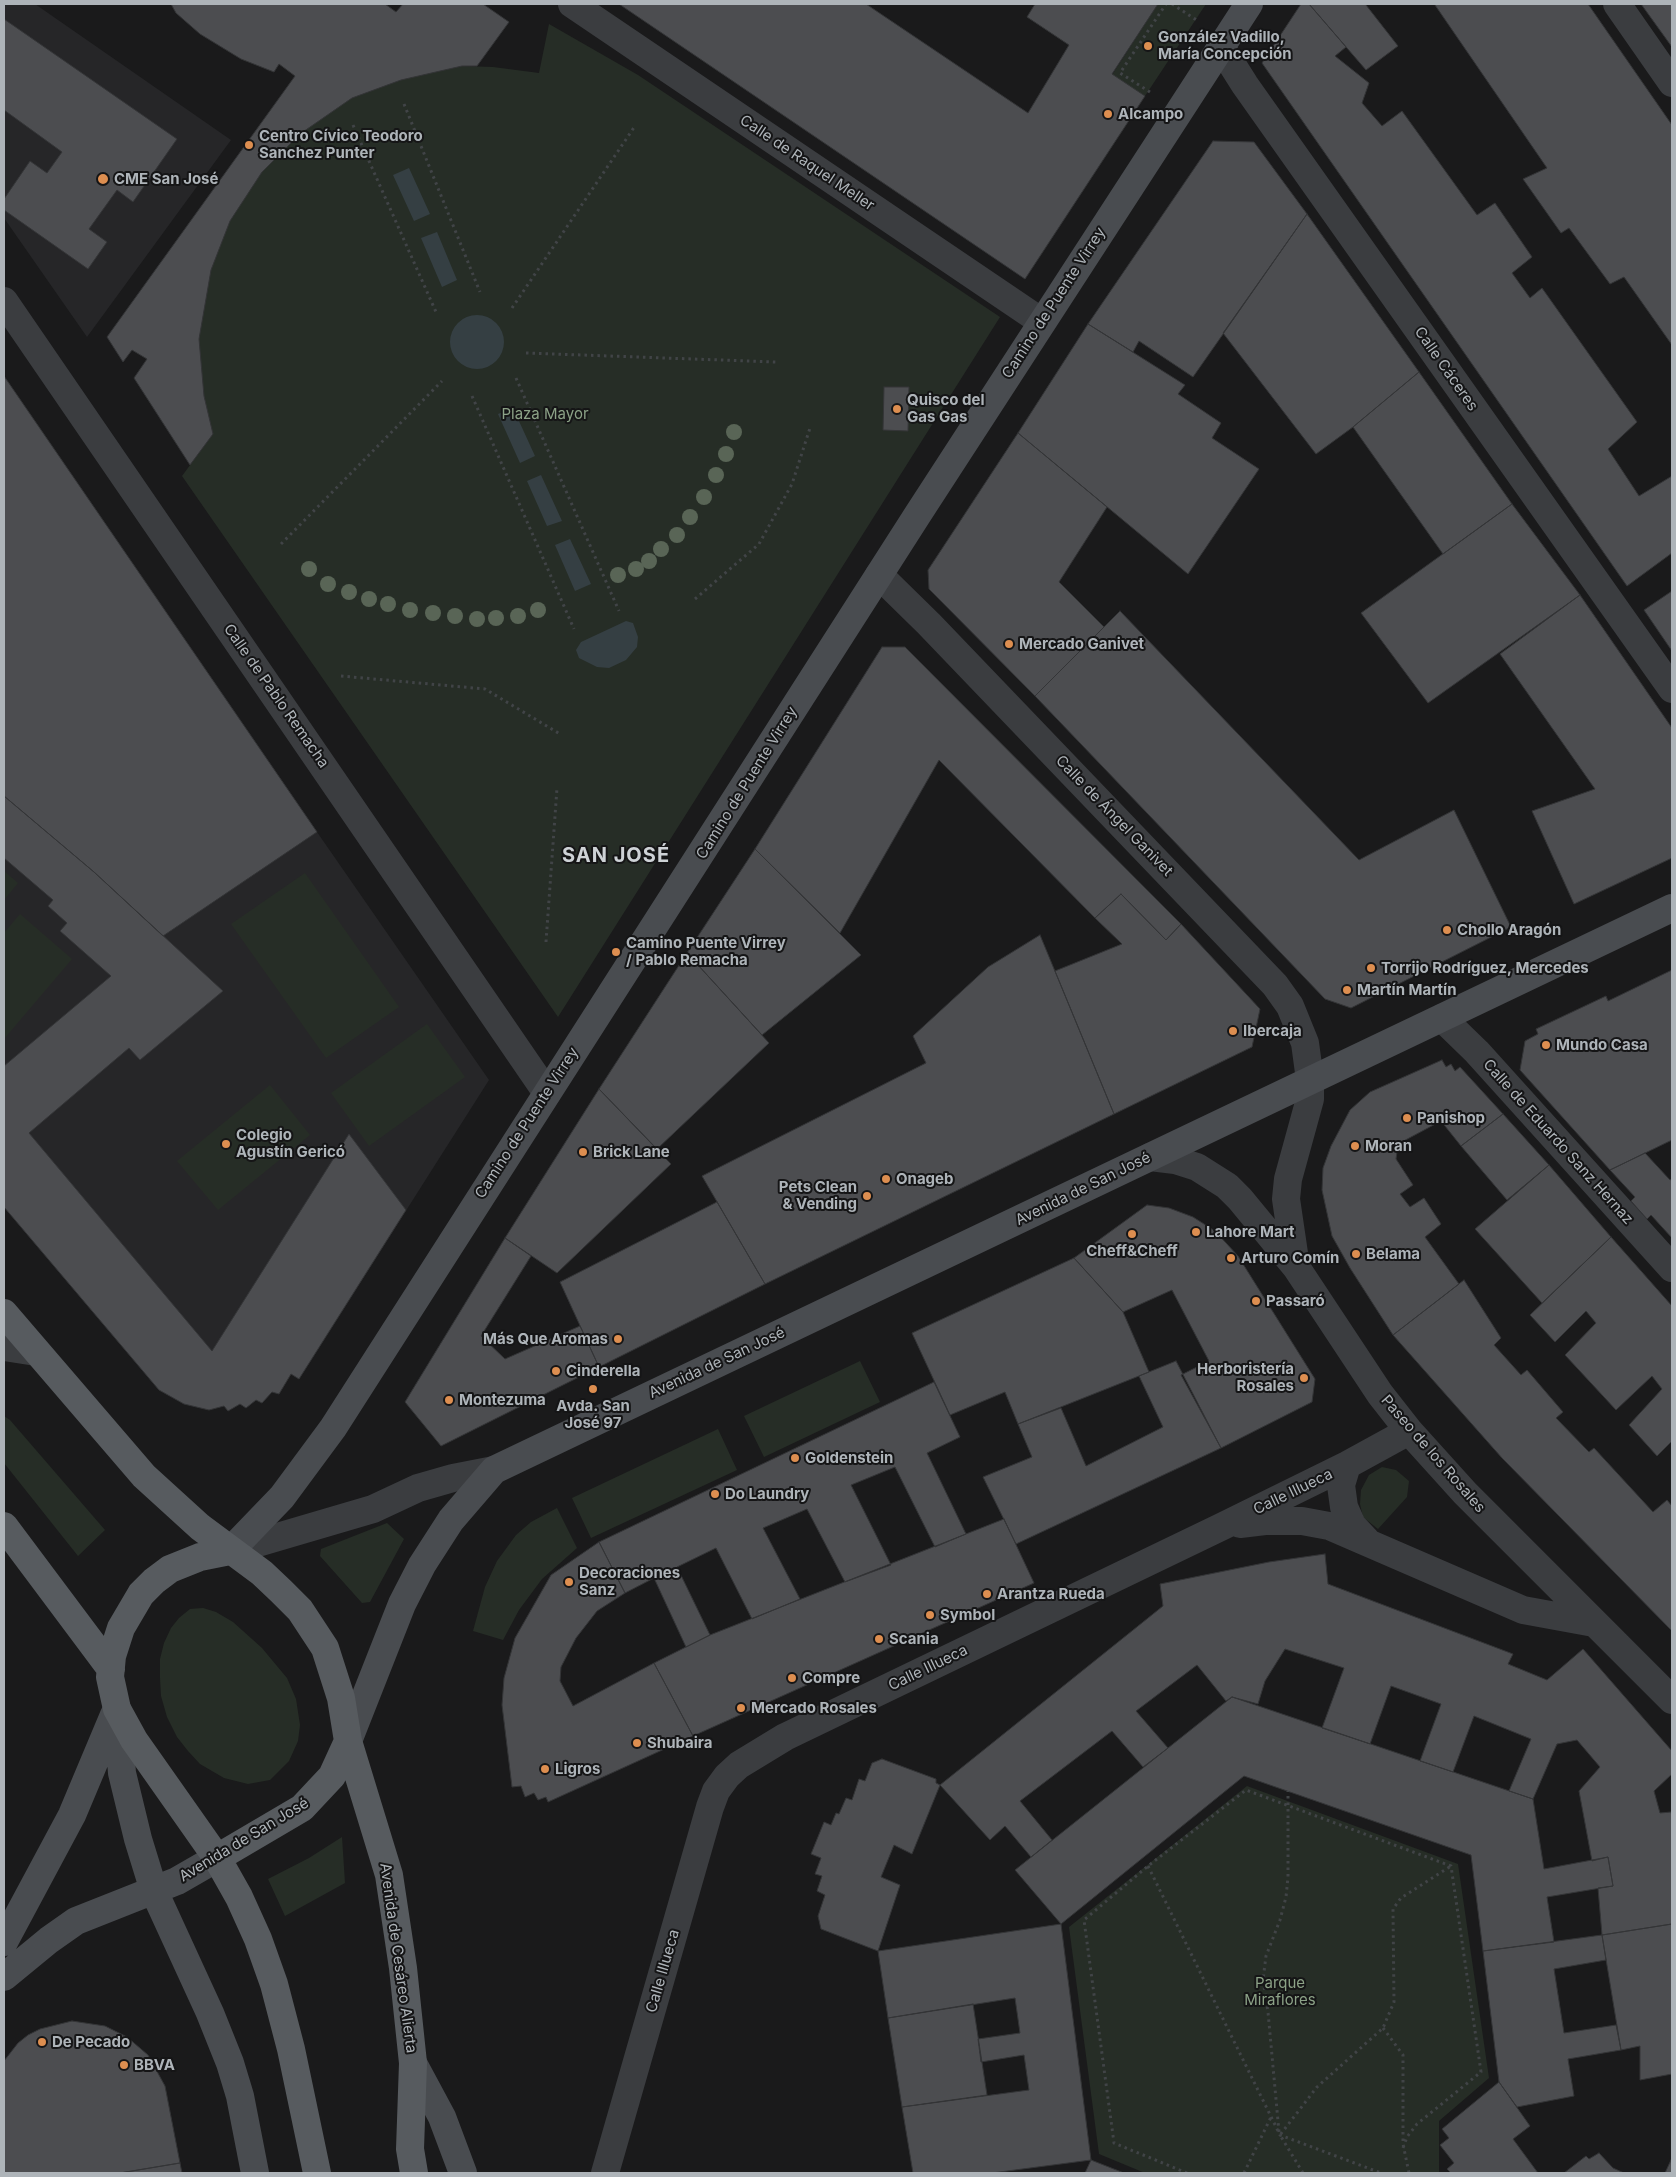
<!DOCTYPE html>
<meta charset="utf-8">
<style>
body{margin:0}
#map{position:relative;width:1676px;height:2177px;overflow:hidden;background:#1a1a1b;font-family:Inter,sans-serif}
canvas{display:block}
.frame{position:absolute;inset:0;border:5px solid #aeb4b9;pointer-events:none}
</style>
<div id="map">
<canvas width="1676" height="2177"></canvas>
<div class="frame"></div>
</div>
<script>
const ctx = document.querySelector('canvas').getContext('2d');
ctx.lineJoin = 'round';
function fillPath(path, color) { ctx.fillStyle = color; ctx.fill(path, 'evenodd'); }
const shape = rows => new Path2D(rows.map(r => 'M' + r).join(''));
function stroke(path, color, width, dash) { ctx.strokeStyle = color; ctx.lineWidth = width; ctx.lineCap = dash ? 'butt' : 'round'; ctx.setLineDash(dash || []); ctx.stroke(path); }
function drawText(font, color, halo, rows, align = 'center') {
  ctx.font = font + ' Inter,sans-serif'; ctx.lineWidth = 4; ctx.setLineDash([]); ctx.textBaseline = 'middle'; ctx.strokeStyle = halo; ctx.fillStyle = color; for (const [text, x, y, turn = 0] of rows) {
    ctx.save(); ctx.translate(x, y); ctx.rotate((+turn || 0) * Math.PI / 180); ctx.textAlign = isNaN(turn) ? turn : align; if (halo) ctx.strokeText(text, 0, 0); ctx.fillText(text, 0, 0); ctx.restore();
  }
}
const built = shape([
 [4,4,35,4,231,140,87,337,4,218],
 [4,796,94,872,163,936,317,832,489,1080,299,1379,291,1374,279,1394,272,1392,262,1403,256,1400,246,1408,240,1404,228,1411,224,1406,209,1410,184,1404,159,1390,4,1207]
]);
const green = shape([
 [1158,4,1206,4,1145,96,1112,75],
 [549,24,638,75,1000,317,558,1017,182,476,213,434,204,396,199,339,211,270,230,221,262,172,300,134,326,115,352,98,401,80,462,66,493,67,539,73],
 [4,871,18,883,4,900],
 [305,873,399,1007,326,1058,231,924],
 [20,914,72,959,4,1039,4,933],
 [427,1024,465,1077,369,1146,331,1093],
 [270,1085,310,1135,218,1210,177,1161],
 [860,1361,880,1402,764,1457,744,1416],
 [4,1416,10,1420,105,1530,78,1556,4,1463],
 [718,1429,737,1470,591,1538,572,1498],
 [1382,1467,1396,1470,1409,1481,1407,1497,1378,1529,1363,1517,1360,1504,1361,1490,1369,1475],
 [557,1508,577,1548,542,1579,519,1610,503,1640,473,1631,485,1587,497,1561,516,1535,531,1522],
 [387,1523,404,1539,370,1602,362,1603,320,1556,321,1549],
 [203,1608,216,1612,233,1622,262,1648,287,1678,296,1699,300,1725,298,1741,289,1761,270,1780,248,1784,224,1778,200,1764,188,1751,177,1737,167,1717,161,1696,160,1678,160,1659,164,1643,171,1628,179,1618,190,1609],
 [1247,1786,1458,1864,1489,2078,1439,2121,1439,2173,1145,2173,1099,2154,1069,1927],
 [342,1837,345,1883,285,1916,268,1879,309,1858]
]);
const water = shape([
 [409,168,430,214,414,221,393,175],
 [437,232,457,280,442,287,421,238],
 '450 342a27 27 0 1 1 54 0a27 27 0 1 1-54 0Z',
 [513,408,535,456,520,463,498,414],
 [541,475,562,521,547,526,527,481],
 [570,539,591,584,575,591,555,545],
 [626,621,633,623,638,637,637,647,626,660,609,668,597,667,579,658,576,650,581,642]
]);
const building = shape([
 [171,4,385,4,396,12,403,4,483,4,509,22,477,66,462,66,401,80,352,98,300,134,262,172,230,221,211,270,199,339,204,396,213,434,190,465,134,378,147,359,132,350,123,362,107,337,295,76,279,64,274,72,241,59,200,34,176,13,171,4],
 [619,4,866,4,1028,113,1069,45,1027,17,1035,4,1158,4,1112,74,1145,96,1025,279,619,4],
 [1301,4,1309,4,1346,47,1335,56,1369,83,1362,103,1382,126,1402,111,1477,215,1495,203,1532,257,1512,273,1530,298,1542,288,1637,422,1608,449,1639,496,1672,476,1672,553,1627,586,1262,63,1301,4],
 [1309,4,1368,4,1366,5,1398,46,1366,70,1309,4],
 [1436,4,1588,4,1672,125,1672,345,1624,277,1610,284,1569,228,1561,233,1523,179,1547,168,1435,5,1436,4],
 [1641,4,1672,4,1672,47,1641,4],
 [4,19,177,139,133,202,117,190,89,229,107,242,88,269,4,210,4,199,30,161,47,173,62,152,4,110,4,19],
 [1213,141,1254,142,1307,214,1193,377,1139,341,1133,352,1088,324,1213,141],
 [1307,214,1419,372,1353,427,1316,454,1223,333,1307,214],
 [1088,324,1185,385,1178,394,1221,423,1212,438,1259,469,1188,574,1018,433,1088,324],
 [1419,372,1512,504,1443,554,1353,427,1419,372],
 [4,376,317,832,163,936,94,872,4,796,4,376],
 [884,387,909,387,908,431,883,430,884,387],
 [1018,433,1107,507,1059,582,1104,627,1035,696,929,589,928,570,1018,433],
 [1512,504,1580,595,1428,703,1361,613,1512,504],
 [1672,591,1672,651,1644,610,1672,591],
 [1580,595,1672,728,1672,858,1574,904,1532,811,1595,789,1500,654,1580,595],
 [1120,611,1359,860,1454,810,1511,927,1351,1008,1325,999,1035,696,1120,611],
 [882,647,905,647,1181,924,1166,940,1121,894,1095,918,939,760,840,933,755,849,882,647],
 [4,796,94,872,223,991,140,1060,129,1048,29,1133,212,1351,349,1134,406,1210,299,1379,291,1374,279,1394,272,1392,262,1403,256,1400,246,1408,240,1404,228,1411,224,1406,209,1410,184,1404,159,1390,4,1207,4,1066,111,976,60,931,67,923,48,906,53,900,4,858,4,796],
 [755,849,861,955,762,1035,687,953,755,849],
 [1121,894,1166,940,1181,924,1260,1009,1252,1047,1114,1114,1055,971,1122,944,1095,918,1121,894],
 [1040,935,1114,1114,765,1284,702,1176,926,1063,913,1036,988,967,1040,935],
 [687,953,769,1043,657,1149,599,1089,687,953],
 [1672,970,1672,1140,1610,1170,1520,1070,1525,1041,1538,1034,1536,1029,1606,996,1608,1001,1672,970],
 [1442,1060,1446,1067,1451,1064,1455,1071,1460,1067,1503,1114,1461,1146,1441,1121,1398,1144,1396,1159,1413,1185,1400,1194,1410,1207,1424,1198,1441,1224,1425,1237,1459,1284,1393,1335,1350,1268,1332,1236,1322,1190,1323,1168,1331,1146,1350,1110,1370,1092,1442,1060],
 [599,1089,671,1164,557,1273,505,1238,599,1089],
 [1503,1114,1549,1165,1507,1200,1461,1146,1503,1114],
 [1645,1153,1670,1180,1672,1179,1672,1238,1651,1215,1647,1219,1631,1201,1635,1197,1610,1170,1645,1153],
 [1549,1165,1611,1237,1542,1303,1475,1229,1549,1165],
 [717,1202,765,1284,599,1367,560,1282,717,1202],
 [1147,1205,1169,1208,1193,1217,1215,1231,1238,1256,1315,1379,1312,1402,1221,1448,1181,1375,1209,1361,1172,1290,1123,1312,1074,1258,1147,1205],
 [1611,1237,1672,1306,1672,1441,1657,1456,1629,1425,1662,1389,1652,1376,1616,1410,1565,1355,1596,1323,1586,1311,1555,1342,1530,1315,1611,1237],
 [505,1238,531,1256,481,1336,505,1359,580,1326,599,1367,441,1446,405,1402,505,1238],
 [1074,1258,1123,1312,1149,1372,1018,1424,1005,1392,950,1415,912,1333,1074,1258],
 [1464,1280,1501,1338,1494,1345,1521,1375,1527,1370,1563,1412,1556,1418,1589,1452,1594,1448,1653,1512,1667,1500,1672,1506,1672,1631,1502,1458,1393,1335,1464,1280],
 [1176,1361,1221,1448,1016,1544,983,1477,1032,1457,1018,1424,1061,1408,1086,1466,1163,1427,1139,1376,1176,1361],
 [934,1382,960,1437,927,1453,966,1534,935,1547,895,1467,851,1485,891,1565,845,1582,807,1509,763,1528,800,1599,752,1619,716,1548,677,1567,710,1635,686,1647,654,1578,625,1593,599,1542,934,1382],
 [1004,1519,1034,1583,693,1736,654,1663,710,1635,1004,1519],
 [599,1542,625,1593,597,1611,576,1638,561,1667,560,1681,573,1706,654,1663,693,1736,548,1802,546,1797,538,1800,534,1793,525,1797,521,1786,512,1787,502,1705,504,1678,515,1638,551,1575,599,1542],
 [1325,1554,1328,1584,1513,1654,1508,1664,1547,1680,1583,1649,1672,1751,1672,1774,1654,1791,1660,1813,1671,1812,1672,1817,1672,1924,1602,1935,1598,1888,1613,1886,1608,1857,1592,1861,1579,1791,1600,1767,1577,1740,1557,1744,1533,1799,1509,1791,1531,1739,1474,1716,1453,1772,1420,1761,1441,1704,1391,1686,1370,1744,1322,1728,1344,1668,1285,1649,1265,1681,1258,1704,1232,1697,1226,1701,1197,1665,1136,1711,1168,1748,1143,1767,1112,1731,1020,1801,1052,1840,1031,1857,1005,1826,990,1840,940,1785,1163,1606,1160,1584,1269,1562,1325,1554],
 [1232,1697,1533,1799,1544,1869,1608,1857,1613,1886,1547,1897,1554,1942,1483,1951,1471,1855,1244,1776,1061,1924,1015,1870,1232,1697],
 [882,1759,936,1779,936,1783,940,1785,912,1854,894,1845,881,1877,900,1885,878,1951,821,1929,818,1916,825,1895,817,1891,822,1876,815,1874,821,1858,811,1854,824,1822,831,1825,836,1813,839,1814,846,1798,852,1800,859,1779,865,1781,872,1763,882,1759],
 [1061,1924,1091,2160,992,2173,913,2173,902,2107,1029,2090,1024,2055,981,2062,978,2039,1020,2033,1015,1998,888,2018,878,1951,1061,1924],
 [1672,1924,1672,2074,1640,2080,1640,2046,1621,2050,1602,1935,1672,1924],
 [1602,1935,1606,1960,1554,1969,1564,2033,1616,2025,1621,2050,1568,2059,1574,2096,1517,2107,1499,2082,1483,1951,1602,1935],
 [973,2004,987,2095,902,2107,888,2018,973,2004],
 [72,2021,105,2026,127,2037,148,2055,165,2086,180,2163,120,2173,4,2173,4,2061,18,2043,28,2035,40,2029,72,2021],
 [1499,2082,1530,2126,1513,2139,1538,2173,1451,2173,1447,2169,1454,2163,1440,2145,1449,2138,1442,2129,1499,2082],
 [1599,2153,1613,2168,1624,2173,1564,2173,1586,2156,1589,2159,1599,2153],
 [1091,2160,1124,2173,1085,2173,1091,2160],
 [1671,2160,1672,2173,1665,2173,1671,2160],
 [180,2163,182,2173,120,2173,180,2163]
]);
const path = shape([
 [1172,4,1198,21],
 [1150,92,1120,73,1166,4],
 [404,104,480,292],
 [353,125,436,312],
 [512,308,635,126],
 [526,353,776,362],
 [516,378,619,611],
 [472,396,574,629],
 [281,544,442,381],
 [695,599,759,544,792,484,810,428],
 [341,676,485,689,560,734],
 [546,942,557,788],
 [1148,1866,1280,2135,1381,2173],
 [1383,2028,1403,2055,1403,2144,1409,2173],
 [1279,2132,1268,2012,1263,1980,1266,1956,1280,1920,1286,1897,1288,1877,1288,1791],
 [1187,2173,1114,2143,1084,1920,1148,1866,1246,1790,1451,1866,1481,2072,1417,2124,1407,2137,1403,2148],
 [1244,2173,1271,2117],
 [1303,2173,1280,2135,1317,2087,1383,2028,1394,2002,1393,1909,1401,1898,1451,1866]
]);
const minor = shape([
 [572,4,1042,322],
 [1617,4,1672,83],
 [1221,47,1245,85,1672,689],
 [4,301,547,1093],
 [879,575,929,624,1275,985,1290,1006,1305,1043,1310,1080,1310,1099,1288,1179,1286,1199,1296,1267],
 [1442,1018,1477,1052,1672,1268],
 [1150,1157,1175,1160,1197,1167,1227,1186,1240,1199,1296,1267,1380,1394,1409,1431,1465,1493,1672,1700],
 [4,1347,36,1352],
 [1347,1465,1341,1485,1344,1507,1352,1525,1366,1540],
 [1240,1524,1265,1521,1302,1521,1329,1526,1523,1610,1594,1623],
 [230,1551,373,1509,418,1488,453,1478,494,1470],
 [605,2173,710,1807,716,1791,727,1776,739,1765,785,1737,1221,1527,1347,1465,1409,1431]
]);
const secondary = shape([
 [230,1551,282,1497,333,1428,918,514,1249,4],
 [117,1709,122,1773,138,1839,154,1891,210,2013,230,2063,240,2096,255,2173],
 [348,1741,402,1604,422,1565,451,1520,494,1470,1672,908],
 [4,1942,72,1815,114,1715],
 [4,1977,49,1940,76,1921,177,1881,217,1858],
 [413,2063,442,2117,463,2173]
]);
const primary = shape([
 [4,1313,144,1476,200,1527,262,1573,281,1591,300,1610,325,1648,341,1698,348,1741,389,1875,403,1968,413,2063,410,2149,414,2173],
 [4,1526,111,1669],
 [230,1551,200,1557,170,1569,154,1581,141,1594,121,1628,112,1656,110,1677,117,1709,134,1740,217,1858,239,1897,258,1939,274,1984,291,2049,317,2173],
 [217,1858,302,1808,332,1776,348,1741]
]);
const trees = [
 [734,432],
 [726,454],
 [716,475],
 [704,497],
 [690,517],
 [677,535],
 [661,549],
 [649,561],
 [309,569],
 [636,569],
 [618,575],
 [328,584],
 [349,592],
 [369,599],
 [388,604],
 [410,610],
 [538,610],
 [433,613],
 [455,616],
 [518,616],
 [496,618],
 [477,619]
];
const markers = [
 [1148,46,5,"#dd8e50"],
 [1108,114,5,"#dd8e50"],
 [249,145,5,"#dd8e50"],
 [103,179,6,"#dd8e50"],
 [897,409,5,"#dd8e50"],
 [1009,644,5,"#dd8e50"],
 [1447,930,5,"#dd8e50"],
 [616,952,5,"#dd8e50"],
 [1371,968,5,"#dd8e50"],
 [1347,990,5,"#dd8e50"],
 [1233,1031,5,"#dd8e50"],
 [1546,1045,5,"#dd8e50"],
 [1407,1118,5,"#dd8e50"],
 [226,1144,5,"#dd8e50"],
 [1355,1146,5,"#dd8e50"],
 [583,1152,5,"#dd8e50"],
 [886,1179,5,"#dd8e50"],
 [867,1196,5,"#dd8e50"],
 [1196,1232,5,"#dd8e50"],
 [1132,1234,5,"#dd8e50"],
 [1356,1254,5,"#dd8e50"],
 [1231,1258,5,"#dd8e50"],
 [1256,1301,5,"#dd8e50"],
 [618,1339,5,"#dd8e50"],
 [556,1371,5,"#dd8e50"],
 [1304,1378,5,"#dd8e50"],
 [593,1389,5,"#dd8e50"],
 [449,1400,5,"#dd8e50"],
 [795,1458,5,"#dd8e50"],
 [715,1494,5,"#dd8e50"],
 [569,1582,5,"#dd8e50"],
 [987,1594,5,"#dd8e50"],
 [930,1615,5,"#dd8e50"],
 [879,1639,5,"#dd8e50"],
 [792,1678,5,"#dd8e50"],
 [741,1708,5,"#dd8e50"],
 [637,1743,5,"#dd8e50"],
 [545,1769,5,"#dd8e50"],
 [42,2042,5,"#dd8e50"],
 [124,2065,5,"#dd8e50"]
];
const poiNames = [
 ["González Vadillo,",1158,37],
 ["María Concepción",1158,54],
 ["Alcampo",1118,114],
 ["Centro Cívico Teodoro",259,136],
 ["Sanchez Punter",259,153],
 ["CME San José",114,179],
 ["Quisco del",907,400],
 ["Gas Gas",907,417],
 ["Mercado Ganivet",1019,644],
 ["Chollo Aragón",1457,930],
 ["Camino Puente Virrey",626,943],
 ["/ Pablo Remacha",626,960],
 ["Torrijo Rodríguez, Mercedes",1381,968],
 ["Martín Martín",1357,990],
 ["Ibercaja",1243,1031],
 ["Mundo Casa",1556,1045],
 ["Panishop",1417,1118],
 ["Colegio",236,1135],
 ["Agustín Gericó",236,1152],
 ["Moran",1365,1146],
 ["Brick Lane",593,1152],
 ["Onageb",896,1179],
 ["Pets Clean",857,1187,"right"],
 ["& Vending",857,1204,"right"],
 ["Lahore Mart",1206,1232],
 ["Cheff&Cheff",1132,1251,"center"],
 ["Belama",1366,1254],
 ["Arturo Comín",1241,1258],
 ["Passaró",1266,1301],
 ["Más Que Aromas",608,1339,"right"],
 ["Herboristería",1294,1369,"right"],
 ["Rosales",1294,1386,"right"],
 ["Cinderella",566,1371],
 ["Montezuma",459,1400],
 ["Avda. San",593,1406,"center"],
 ["José 97",593,1423,"center"],
 ["Goldenstein",805,1458],
 ["Do Laundry",725,1494],
 ["Decoraciones",579,1573],
 ["Sanz",579,1590],
 ["Arantza Rueda",997,1594],
 ["Symbol",940,1615],
 ["Scania",889,1639],
 ["Compre",802,1678],
 ["Mercado Rosales",751,1708],
 ["Shubaira",647,1743],
 ["Ligros",555,1769],
 ["De Pecado",52,2042],
 ["BBVA",134,2065]
];
const streetNames = [
 ["Calle de Raquel Meller",807,163,34],
 ["Camino de Puente Virrey",1054,303,-57],
 ["Calle Cáceres",1446,369,55],
 ["Calle de Pablo Remacha",276,696,55],
 ["Camino de Puente Virrey",747,783,-58],
 ["Calle de Ángel Ganivet",1114,816,46],
 ["Camino de Puente Virrey",527,1123,-57],
 ["Calle de Eduardo Sanz Hernaz",1558,1142,48],
 ["Avenida de San José",1083,1189,-26],
 ["Avenida de San José",717,1363,-25],
 ["Paseo de los Rosales",1433,1454,49],
 ["Calle Illueca",1293,1492,-26],
 ["Calle Illueca",928,1668,-26],
 ["Avenida de San José",244,1840,-31],
 ["Avenida de Cesáreo Alierta",398,1958,82],
 ["Calle Illueca",663,1971,-74]
];
const parkNames = [
 ["Plaza Mayor",545,414],
 ["Parque",1280,1983],
 ["Miraflores",1280,2000]
];
const districtNames = [
 ["SAN JOSÉ",616,856]
];
fillPath(built, '#262628');
fillPath(green, '#262d26');
fillPath(water, '#353f43');
fillPath(building, '#4c4d50');
stroke(building, '#343537', 1);
stroke(path, '#414447', 3, [2.5, 4]);
stroke(minor, '#3b3d40', 28);
stroke(secondary, '#494c50', 28);
stroke(primary, '#575b5f', 28);
ctx.fillStyle = '#596556';
for (const [x, y] of trees) { ctx.beginPath(); ctx.arc(x, y, 8, 0, 2 * Math.PI); ctx.fill(); }
for (const [x, y, r, color] of markers) { const dot = new Path2D(); dot.arc(x, y, r, 0, 2 * Math.PI); ctx.fillStyle = color; ctx.fill(dot); stroke(dot, '#151516', 2); }
drawText('bold 15px', '#aeb4b9', '#151516', poiNames, 'left');
drawText('15px', '#aeb4b9', '#151516', streetNames);
drawText('15px', '#8ca287', '#151516', parkNames);
ctx.letterSpacing = '1px';
drawText('bold 20px', '#ced2d6', '#151516', districtNames);
ctx.letterSpacing = '0px';
</script>
